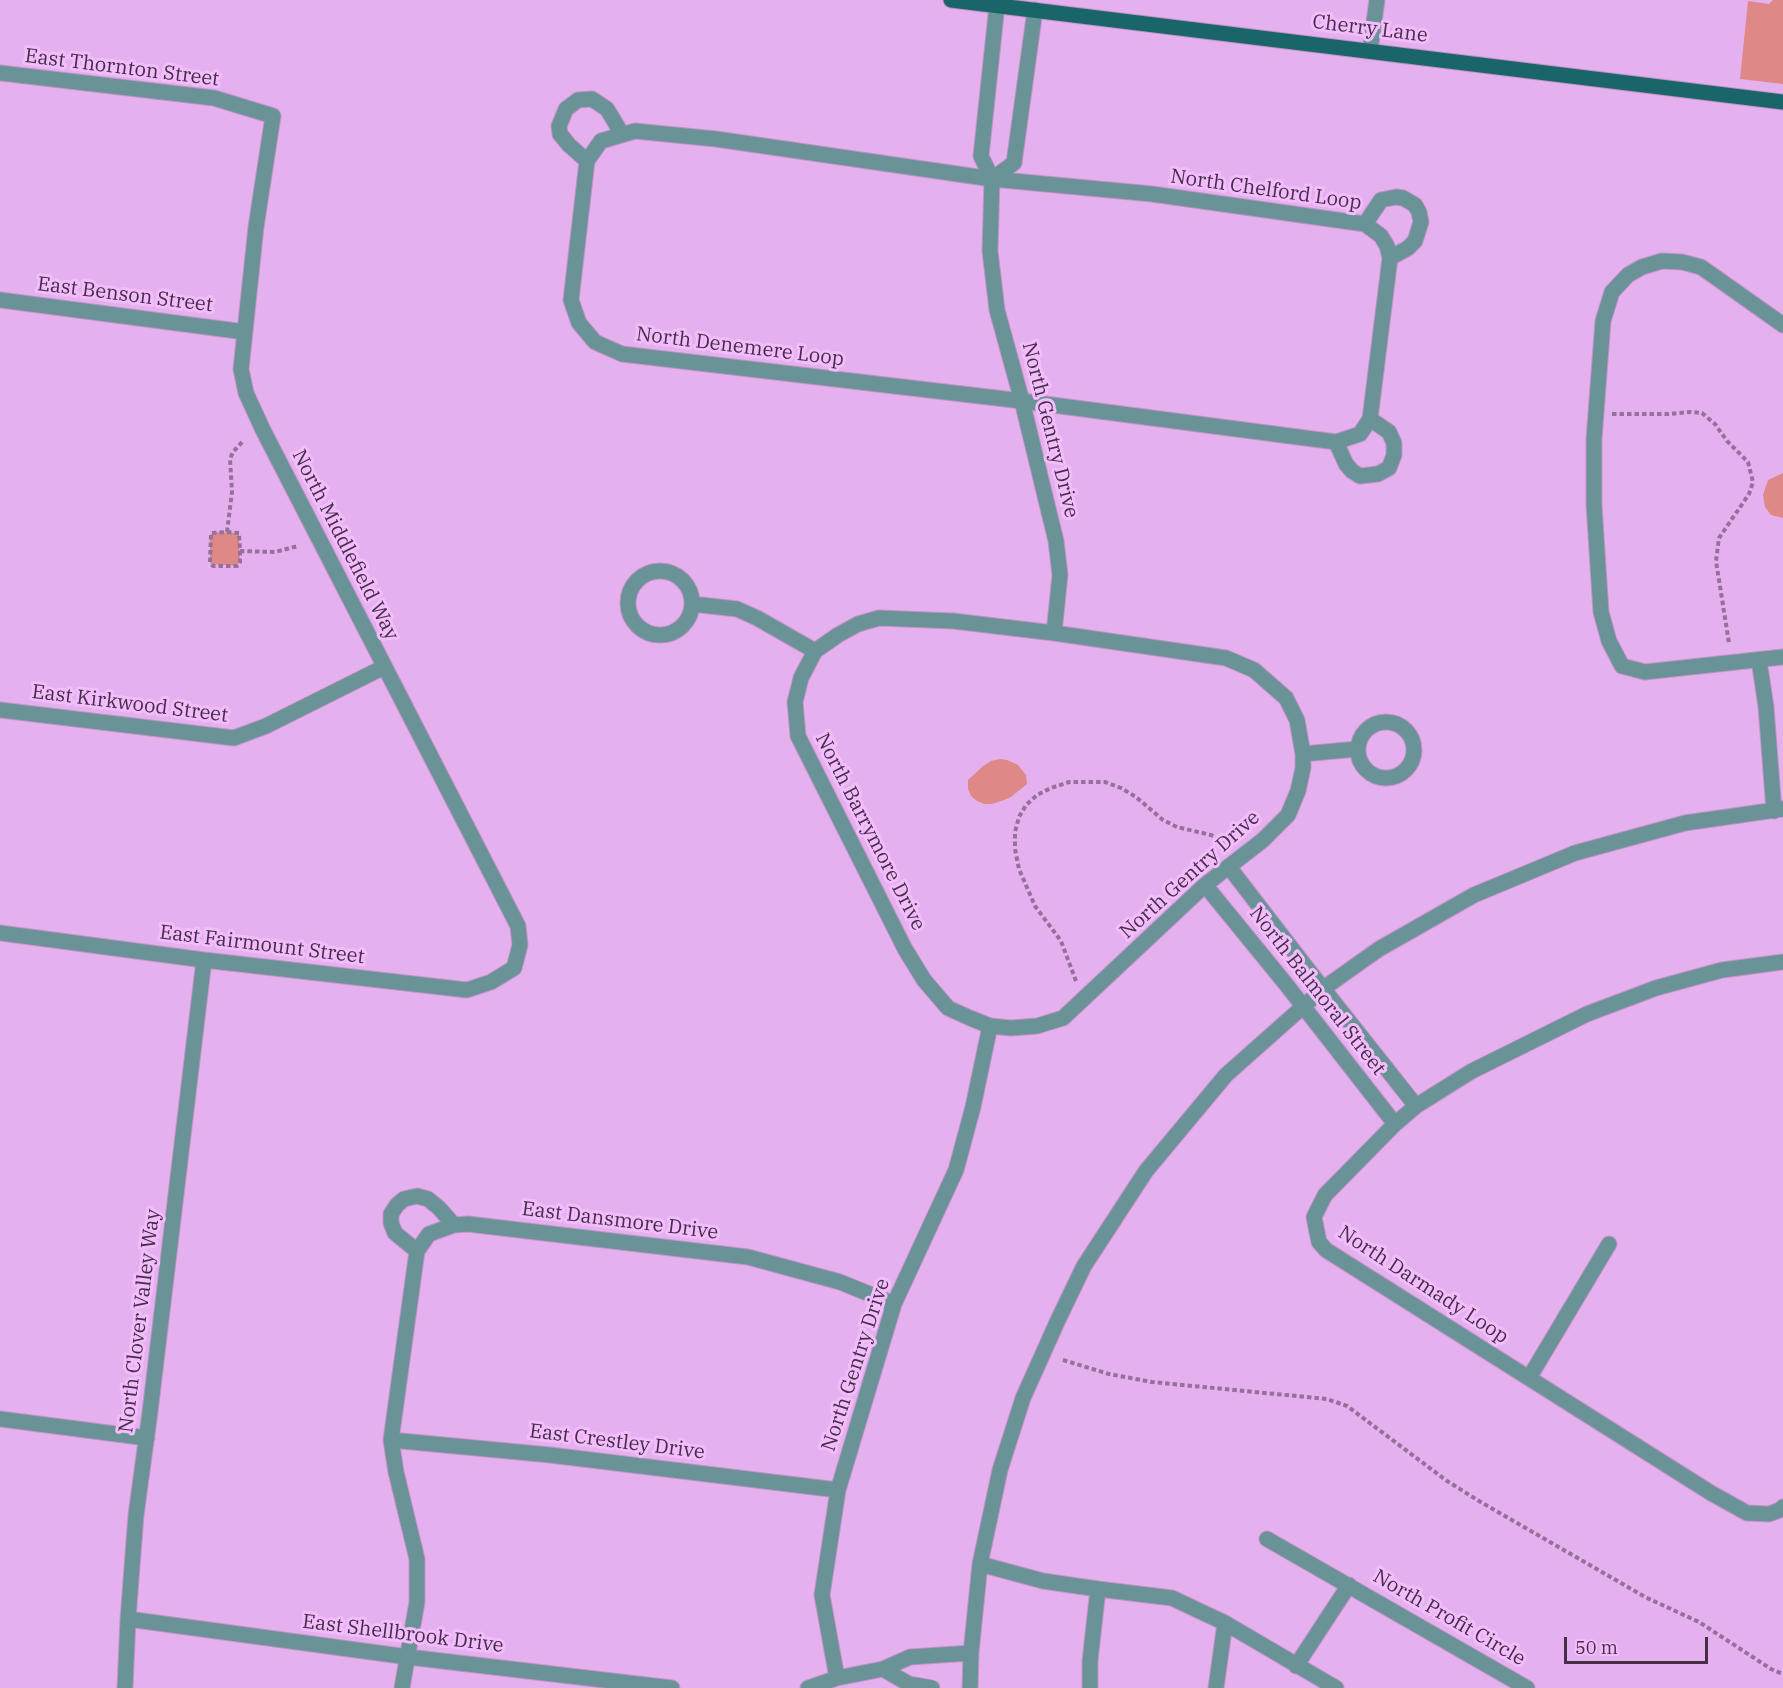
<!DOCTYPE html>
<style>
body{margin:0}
#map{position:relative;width:1783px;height:1688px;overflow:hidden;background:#e5b0ee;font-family:"IBM Plex Serif",serif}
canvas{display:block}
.scale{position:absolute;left:1564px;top:1637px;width:144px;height:27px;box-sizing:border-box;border:3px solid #442e48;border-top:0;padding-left:8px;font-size:18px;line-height:21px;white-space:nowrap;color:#442e48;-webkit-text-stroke:4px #f3bcfc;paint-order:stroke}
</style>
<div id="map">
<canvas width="1783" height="1688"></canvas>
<div class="scale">50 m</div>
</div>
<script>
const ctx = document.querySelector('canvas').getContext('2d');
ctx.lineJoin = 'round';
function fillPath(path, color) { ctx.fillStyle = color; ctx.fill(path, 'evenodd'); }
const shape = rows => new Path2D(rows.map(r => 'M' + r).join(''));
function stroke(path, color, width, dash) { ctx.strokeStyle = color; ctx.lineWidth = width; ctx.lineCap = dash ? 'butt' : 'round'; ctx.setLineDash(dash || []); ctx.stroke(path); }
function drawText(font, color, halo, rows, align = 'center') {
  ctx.font = font + ' "IBM Plex Serif",serif'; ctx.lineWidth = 6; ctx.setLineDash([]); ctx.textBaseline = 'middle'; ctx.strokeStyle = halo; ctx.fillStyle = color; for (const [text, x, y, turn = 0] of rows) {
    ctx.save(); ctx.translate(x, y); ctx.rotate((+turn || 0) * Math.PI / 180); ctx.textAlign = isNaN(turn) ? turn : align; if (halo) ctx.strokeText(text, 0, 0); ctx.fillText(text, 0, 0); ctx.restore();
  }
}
const green = shape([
 [1773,0,1783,0,1783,84,1740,79,1748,1,1769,4],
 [1783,473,1783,518,1771,515,1765,507,1763,495,1768,480],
 [214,532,239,533,240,562,237,566,211,564,210,562,210,535],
 [1000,759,1007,760,1018,765,1026,775,1027,784,1011,797,1004,800,992,804,984,804,977,801,971,796,968,789,968,780,983,766,991,761]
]);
const path = shape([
 [1612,414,1668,414,1690,412,1702,413,1715,424,1727,441,1748,462,1753,482,1749,494,1719,538,1716,561,1729,643],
 [227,532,239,533,240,551,275,552,298,546],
 [240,551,240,562,237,566,213,566,210,562,211,533,227,532,232,492,230,459,233,452,243,441],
 [1076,981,1061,941,1035,906,1019,869,1015,849,1015,832,1019,817,1026,805,1037,795,1051,788,1069,782,1105,782,1121,788,1136,797,1163,820,1177,827,1211,835,1219,839,1224,845],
 [1063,1360,1109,1374,1152,1382,1327,1399,1347,1406,1447,1481,1479,1501,1645,1597,1699,1622,1771,1669,1783,1674]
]);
const minor = shape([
 [997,5,981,156,992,179,990,251,997,310,1022,401,1056,541,1060,575,1054,633],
 [1370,51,1377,0],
 [0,73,214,98,273,116,256,227,241,369,246,393,263,430,518,926,520,945,514,968,491,982,467,990,204,960,0,933],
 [635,131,716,139,992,179,1152,194,1365,224,1381,236,1387,246,1390,258,1370,419,1360,434,1336,442,1022,401,622,354,595,342,579,323,571,300,587,161,601,141,635,131],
 [587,161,569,145,560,134,559,126,566,109,578,100,592,99,607,109,622,134],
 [992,179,1014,163,1035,10],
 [1365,224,1381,200,1396,197,1403,198,1415,205,1419,212,1421,222,1415,241,1408,248,1390,258],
 [0,300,245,332],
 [1783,325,1701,267,1682,262,1662,261,1642,267,1628,275,1612,292,1603,321,1594,439,1594,505,1601,612,1609,641,1622,666,1645,672,1783,657],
 [1336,442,1346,464,1352,471,1360,476,1378,474,1389,468,1394,455,1394,443,1389,432,1370,419],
 '628 603a32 32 0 1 1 64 0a32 32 0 1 1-64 0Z',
 [692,604,737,609,757,618,815,651],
 [879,618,953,621,1054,633,1226,658,1254,670,1286,698,1297,720,1303,754,1303,768,1298,791,1288,815,1263,840,1205,885,1063,1018,1037,1026,1011,1028,990,1026,970,1018,948,1008,924,980,905,949,798,736,795,702,801,678,815,651,838,635,858,624,879,618],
 [1759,660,1766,707,1774,811],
 [0,710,234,738,266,726,384,667],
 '1358 750a28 28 0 1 1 56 0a28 28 0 1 1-56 0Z',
 [1303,754,1357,749],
 [1229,867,1306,967,1416,1106],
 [1205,885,1285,983,1395,1124],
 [1783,962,1722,970,1656,988,1587,1014,1472,1071,1416,1106,1395,1124,1325,1195,1314,1217,1319,1242,1326,1250,1711,1493,1747,1513,1769,1514,1780,1510,1783,1507],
 [417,1251,395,1233,391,1223,391,1214,397,1205,404,1199,417,1196,428,1199,439,1208,454,1225],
 [1529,1378,1609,1244],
 [0,1419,147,1438],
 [391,1440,550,1455,838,1490],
 [1267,1539,1527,1688],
 [980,1564,1043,1581,1098,1589,1172,1598,1225,1623,1336,1688],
 [128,1619,408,1657,672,1688],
 [1296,1666,1349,1585],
 [883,1669,909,1684,932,1688],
 [837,1678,822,1595,838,1490,894,1304,956,1170,973,1107,990,1026],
 [125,1688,128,1619,136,1515,150,1412,204,960],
 [402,1688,417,1602,417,1559,396,1472,391,1440,417,1251,429,1234,454,1225,468,1224,748,1257,840,1282,894,1304],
 [808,1688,837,1678,883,1669,910,1657,971,1653],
 [970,1688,971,1653,980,1564,1000,1470,1023,1398,1058,1320,1084,1266,1146,1171,1226,1075,1324,988,1379,949,1474,895,1575,853,1685,823,1783,809],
 [1090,1688,1090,1661,1098,1589],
 [1216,1688,1225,1623]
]);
const major = shape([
 [951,0,1783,102]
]);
const streetNames = [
 ["Cherry Lane",1370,29,7],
 ["East Thornton Street",122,68,7],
 ["North Chelford Loop",1266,190,8],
 ["East Benson Street",125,295,7],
 ["North Denemere Loop",740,347,7],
 ["North Gentry Drive",1050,430,76],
 ["North Middlefield Way",345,545,63],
 ["East Kirkwood Street",130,704,7],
 ["North Barrymore Drive",870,832,63],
 ["North Gentry Drive",1190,875,-42],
 ["East Fairmount Street",262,945,7],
 ["North Balmoral Street",1317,991,52],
 ["East Dansmore Drive",620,1221,7],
 ["North Darmady Loop",1423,1285,33],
 ["North Clover Valley Way",140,1321,-83],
 ["North Gentry Drive",856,1365,-72],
 ["East Crestley Drive",617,1442,7],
 ["North Profit Circle",1449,1618,30],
 ["East Shellbrook Drive",403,1634,7]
];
fillPath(green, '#de8987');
stroke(minor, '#c293c9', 17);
stroke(major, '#c293c9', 17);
stroke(path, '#96709c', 4, [4.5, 3]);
stroke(minor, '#699396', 15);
stroke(major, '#1a656a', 15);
drawText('20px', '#442e48', '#f3bcfc', streetNames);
</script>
